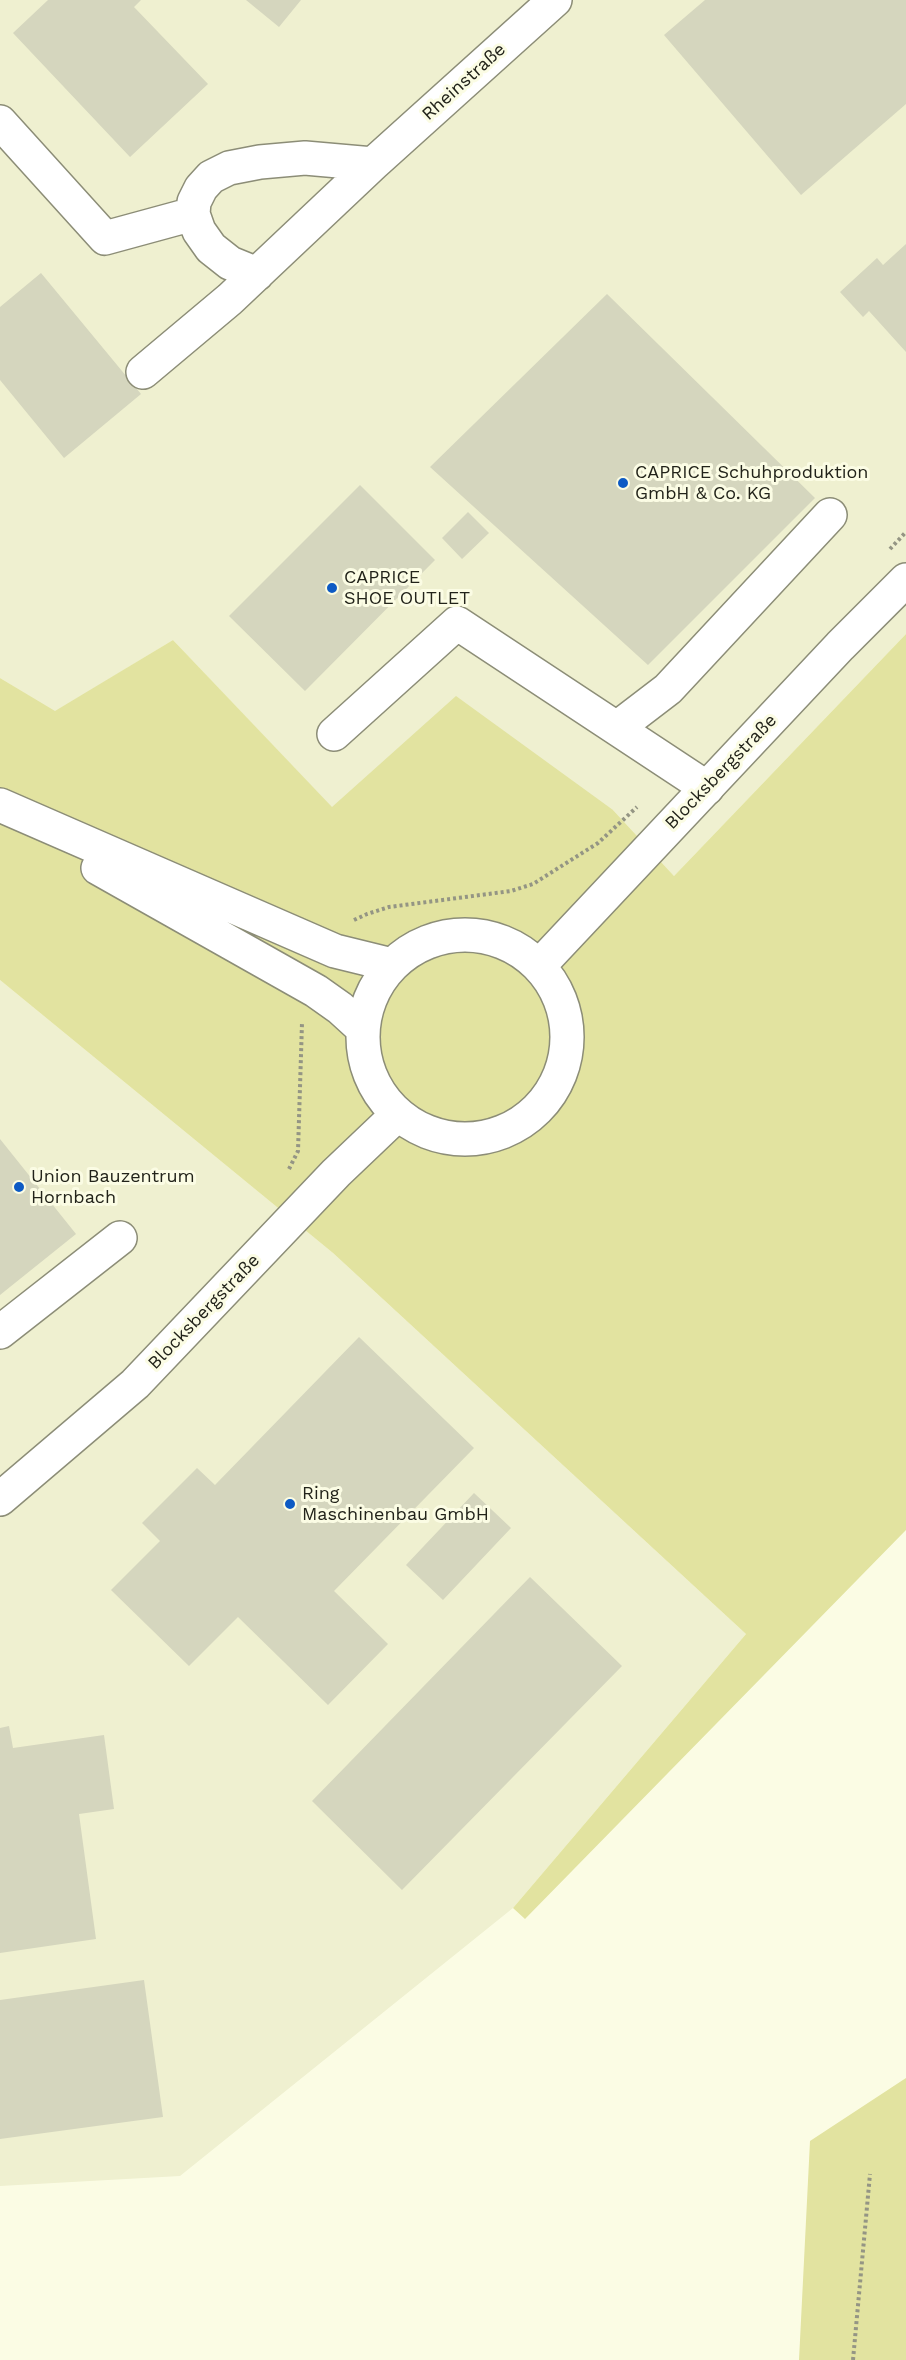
<!DOCTYPE html>
<meta charset="utf-8">
<style>
body{margin:0}
canvas{display:block;background:#fbfce4}
</style>
<canvas width="906" height="2360"></canvas>
<script>
const ctx = document.querySelector('canvas').getContext('2d');
ctx.lineJoin = 'round';
function fillPath(path, color) { ctx.fillStyle = color; ctx.fill(path, 'evenodd'); }
const shape = rows => new Path2D(rows.map(r => 'M' + r).join(''));
function stroke(path, color, width, dash) { ctx.strokeStyle = color; ctx.lineWidth = width; ctx.lineCap = dash ? 'butt' : 'round'; ctx.setLineDash(dash || []); ctx.stroke(path); }
function drawText(font, color, halo, rows, align = 'center') {
  ctx.font = font + ' "Work Sans",sans-serif'; ctx.lineWidth = 6; ctx.setLineDash([]); ctx.textBaseline = 'middle'; ctx.strokeStyle = halo; ctx.fillStyle = color; for (const [text, x, y, turn = 0] of rows) {
    ctx.save(); ctx.translate(x, y); ctx.rotate((+turn || 0) * Math.PI / 180); ctx.textAlign = isNaN(turn) ? turn : align; if (halo) ctx.strokeText(text, 0, 0); ctx.fillText(text, 0, 0); ctx.restore();
  }
}
const built = shape([
 [0,0,906,0,906,634,674,876,613,810,332,808,173,640,55,712,0,678],
 [0,980,333,1253,746,1634,513,1908,180,2176,0,2186]
]);
const green = shape([
 [906,634,906,1530,525,1919,513,1908,746,1634,333,1253,0,980,0,678,55,711,173,640,332,807,456,696,613,810,674,876],
 [906,2078,906,2360,799,2360,810,2141]
]);
const building = shape([
 [48,0,141,0,134,7,208,84,130,157,13,33],
 [246,0,301,0,279,27],
 [705,0,906,0,906,104,801,195,664,35],
 [906,244,906,352,869,311,863,317,840,292,877,258,883,265],
 [41,273,141,394,64,458,0,380,0,307],
 [607,294,815,498,648,665,430,467],
 [360,485,435,560,305,691,229,616],
 [468,512,489,533,462,559,442,538],
 [0,1139,76,1234,0,1295],
 [359,1337,474,1448,334,1591,388,1644,328,1705,238,1617,189,1666,111,1590,160,1541,142,1523,197,1468,215,1485],
 [474,1493,511,1528,443,1600,406,1565],
 [530,1577,622,1666,402,1890,312,1801],
 [9,1726,13,1748,104,1735,114,1809,79,1814,96,1939,0,1953,0,1728],
 [144,1980,163,2117,0,2139,0,2000]
]);
const path = shape([
 [890,549,906,532],
 [354,920,367,914,389,907,511,891,533,884,598,843,637,807],
 [289,1169,298,1151,302,1023],
 [853,2360,870,2174]
]);
const minor = shape([
 [0,122,105,238,193,214],
 [257,274,230,263,211,248,199,231,193,214,194,202,201,188,211,177,229,168,260,162,305,158,373,164],
 [143,372,230,299,373,164,555,0],
 [617,728,668,689,830,515],
 [334,734,457,623,707,788],
 [0,1332,120,1238]
]);
const major = shape([
 [0,805,335,951,392,965],
 [98,868,316,991,340,1008,363,1029],
 '363 1037a102 102 0 1 1 204 0a102 102 0 1 1-204 0Z',
 [539,966,840,646,906,580],
 [0,1499,135,1384,336,1173,398,1114]
]);
const markers = [
 [623,483,6,"#0d5ac4"],
 [332,588,6,"#0d5ac4"],
 [19,1187,6,"#0d5ac4"],
 [290,1504,6,"#0d5ac4"]
];
const streetNames = [
 ["Rheinstraße",464,82,-42],
 ["Blocksbergstraße",721,772,-46],
 ["Blocksbergstraße",204,1312,-46]
];
const poiNames = [
 ["CAPRICE Schuhproduktion",635,473],
 ["GmbH & Co. KG",635,494],
 ["CAPRICE",344,578],
 ["SHOE OUTLET",344,599],
 ["Union Bauzentrum",31,1177],
 ["Hornbach",31,1198],
 ["Ring",302,1494],
 ["Maschinenbau GmbH",302,1515]
];
fillPath(built, '#eff0d0');
fillPath(green, '#e2e3a0');
fillPath(building, '#d5d6be');
stroke(minor, '#8c8d77', 36);
stroke(major, '#8c8d77', 36);
stroke(path, '#949584', 4, [3, 3]);
stroke(minor, '#fff', 33);
stroke(major, '#fff', 33);
for (const [x, y, r, color] of markers) { const dot = new Path2D(); dot.arc(x, y, r, 0, 2 * Math.PI); ctx.fillStyle = color; ctx.fill(dot); stroke(dot, '#fbfce4', 2); }
drawText('18px', '#22231a', '#fbfce4', streetNames);
drawText('18px', '#22231a', '#fbfce4', poiNames, 'left');
</script>
